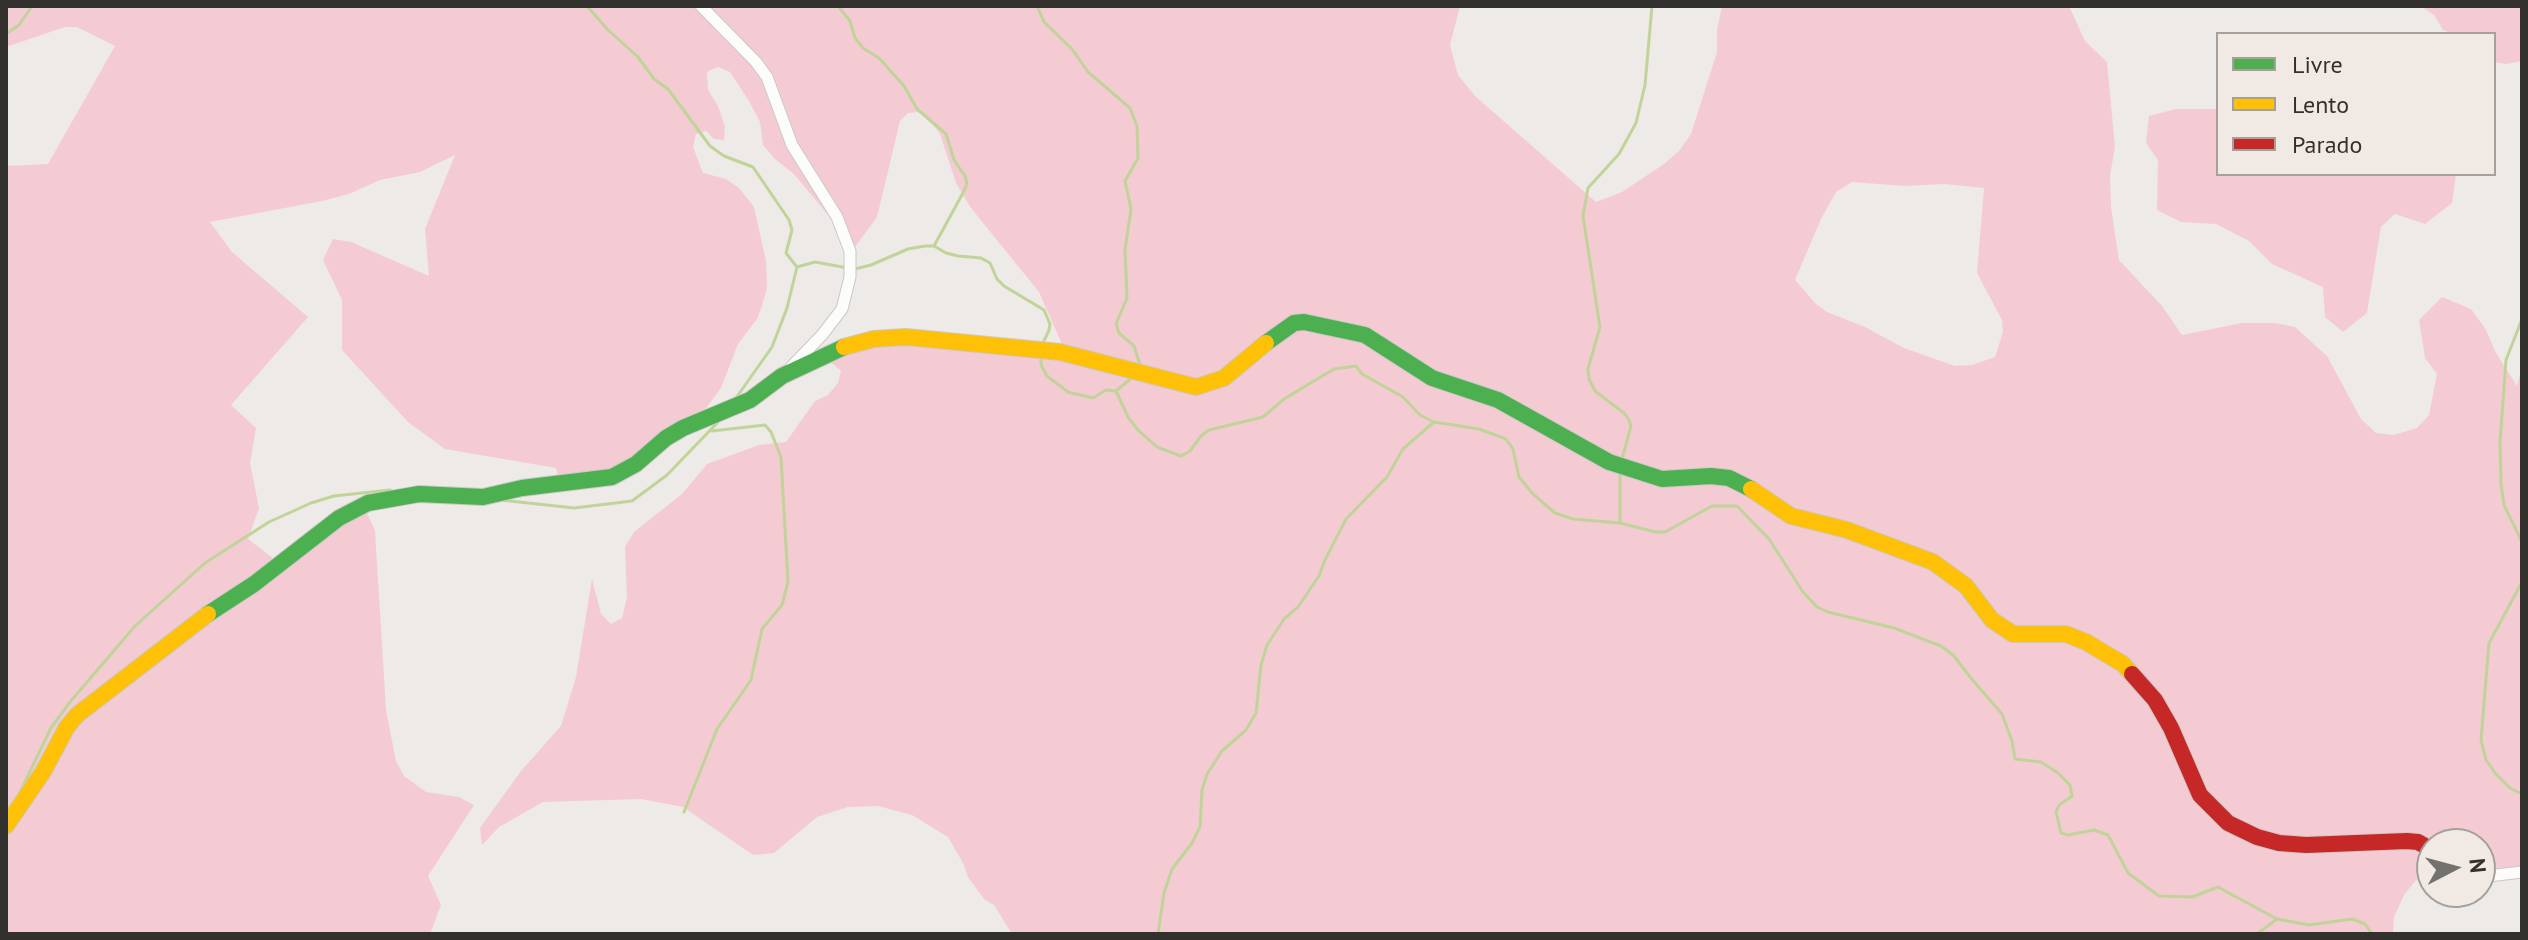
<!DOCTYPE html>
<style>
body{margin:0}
#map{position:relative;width:2528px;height:940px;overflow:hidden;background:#eeeae7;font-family:"PT Sans",sans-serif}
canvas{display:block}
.frame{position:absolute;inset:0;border:8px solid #33312e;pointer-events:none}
.legend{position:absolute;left:2216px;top:32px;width:280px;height:144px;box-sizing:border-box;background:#f1eae4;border:2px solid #a5a09b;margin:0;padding:10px 14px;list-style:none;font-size:24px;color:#33312e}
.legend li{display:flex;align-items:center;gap:16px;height:40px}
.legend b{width:40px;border:2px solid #a5a09b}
.north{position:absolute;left:2416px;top:828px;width:80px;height:80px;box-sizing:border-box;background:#f1eae4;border:2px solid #a5a09b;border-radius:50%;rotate:84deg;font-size:22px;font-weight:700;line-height:32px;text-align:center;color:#33312e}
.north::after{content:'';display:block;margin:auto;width:28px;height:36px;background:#74726f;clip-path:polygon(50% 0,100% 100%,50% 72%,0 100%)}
</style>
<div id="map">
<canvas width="2528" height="940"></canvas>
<div class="frame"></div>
<ul class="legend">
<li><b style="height:10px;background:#4caf50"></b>Livre</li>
<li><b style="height:10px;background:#ffc107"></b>Lento</li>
<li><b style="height:10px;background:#c62828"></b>Parado</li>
</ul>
<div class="north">N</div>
</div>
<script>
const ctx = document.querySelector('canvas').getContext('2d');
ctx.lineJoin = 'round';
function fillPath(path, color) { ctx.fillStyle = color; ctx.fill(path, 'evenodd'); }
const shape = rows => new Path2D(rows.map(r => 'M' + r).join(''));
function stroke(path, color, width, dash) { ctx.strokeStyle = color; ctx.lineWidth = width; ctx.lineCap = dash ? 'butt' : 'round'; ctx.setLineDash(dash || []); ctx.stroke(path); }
const green = shape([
 [6,6,1460,6,1450,45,1458,75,1475,96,1596,202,1622,192,1664,164,1679,151,1691,134,1717,52,1717,30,1722,6,2069,6,2085,41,2107,62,2115,147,2110,176,2111,207,2119,260,2162,306,2182,335,2242,323,2276,323,2295,327,2327,356,2361,419,2376,433,2394,435,2417,428,2429,415,2437,374,2425,358,2419,320,2442,297,2471,309,2485,328,2496,353,2517,386,2522,367,2522,876,2480,874,2480,844,2432,844,2432,874,2416,880,2404,895,2394,917,2393,934,1012,934,994,905,984,899,968,877,963,863,948,837,912,815,878,806,848,807,817,817,774,853,753,855,683,807,641,799,543,802,499,827,482,845,480,828,521,771,561,726,576,677,592,579,601,614,611,624,622,618,627,598,625,547,634,532,682,494,707,464,759,445,786,442,815,401,828,395,838,383,841,371,825,357,873,342,1065,351,1039,292,971,208,956,183,940,134,928,118,918,112,908,113,900,121,877,217,852,251,833,221,794,174,775,159,763,145,760,122,749,101,730,72,718,67,707,72,708,90,718,106,725,127,724,140,714,139,706,131,696,134,693,147,703,173,726,179,739,188,754,207,766,261,767,287,762,306,757,319,738,344,721,388,707,407,682,427,612,473,558,476,556,468,445,449,408,422,342,350,342,300,323,260,333,239,351,242,429,276,425,229,455,155,420,172,380,180,349,194,322,201,210,222,232,252,308,317,231,405,256,428,250,463,259,508,248,539,282,565,316,538,366,511,375,531,386,710,396,761,404,776,426,792,459,797,474,805,428,876,441,905,430,934,6,934,6,166,48,164,115,46,77,27,65,27,9,46,6,44],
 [1852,182,1905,186,1944,184,1984,188,1977,273,2002,320,2003,332,1995,357,1972,365,1955,366,1904,348,1865,327,1827,312,1816,304,1795,280,1821,219,1836,192],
 [2421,6,2522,6,2522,61,2506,64,2494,62,2494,34,2454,34,2443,30,2434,15],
 [2176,109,2218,109,2218,174,2456,174,2452,203,2425,224,2395,214,2381,227,2367,313,2343,332,2325,317,2323,287,2272,264,2249,241,2216,224,2181,222,2157,210,2158,160,2146,143,2149,116]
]);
const stream = shape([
 [587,6,607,29,638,57,654,79,668,89,710,146,724,156,753,167,789,220,792,230,786,253,797,267],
 [838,6,850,21,855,38,863,48,879,58,904,86,917,109,946,134,954,160,965,176,967,184,964,191,934,246],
 [1037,6,1044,22,1072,49,1088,72,1130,108,1137,126,1138,158,1125,181,1131,209,1125,250,1127,298,1116,324,1119,333,1134,346,1140,365],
 [6,34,19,25,32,6],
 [797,267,815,262,848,268],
 [855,269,871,265,908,249,925,246,934,246,946,253,958,256,981,258,990,263,997,279,1004,286,1044,310,1050,324,1049,330,1043,343],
 [2522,319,2506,360,2500,442,2501,484,2504,505,2522,542],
 [1041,354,1041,365,1047,376,1068,392,1093,398,1106,390,1115,391],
 [1117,390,1133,377],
 [1116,391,1128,417,1138,430,1157,447,1181,456,1190,451,1201,436,1209,430,1263,417,1284,399,1334,369,1356,366,1362,374,1403,397,1420,415,1434,422,1479,429,1506,439,1513,449,1519,477,1533,494,1555,513,1573,519,1620,523,1655,532,1665,532,1712,506,1737,506,1769,539,1803,592,1817,607,1828,612,1894,628,1941,646,1954,656,1970,677,2002,714,2012,741,2015,759,2041,762,2058,773,2070,785,2072,796,2059,805,2056,812,2061,833,2068,835,2094,830,2108,835,2128,873,2159,896,2192,897,2218,887,2277,919,2309,925,2352,919,2365,924,2372,934],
 [736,398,772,347,787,308,797,267],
 [1622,459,1631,426,1629,420,1624,413,1595,391,1589,379,1588,369,1600,327,1583,216,1588,188,1619,154,1636,123,1645,85,1652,6],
 [501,500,574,508,632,501,667,475,720,420],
 [1620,523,1620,472],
 [2522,582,2489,643,2481,740,2486,760,2496,774,2510,788,2522,794],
 [20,792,51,728,70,702,135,626,205,563,269,522,311,503,334,496,390,490],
 [684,812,717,729,751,680,762,629,782,605,788,582,781,457,771,432,765,425,712,431],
 [1158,934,1164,893,1172,869,1192,843,1200,827,1202,790,1207,774,1222,751,1246,730,1256,713,1261,665,1267,645,1284,619,1298,607,1319,576,1325,560,1346,519,1387,477,1403,449,1434,422],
 [2257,934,2277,919]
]);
const street = shape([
 [701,6,756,62,767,77,792,145,837,217,850,251,850,277,842,309,822,335,791,367],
 [2480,877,2522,872]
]);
const fast = shape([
 [1266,343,1294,323,1304,322,1365,335,1432,378,1498,400,1609,462,1662,479,1711,476,1729,478,1751,489],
 [208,614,254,584,339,518,368,503,419,494,483,497,522,488,612,477,636,464,666,438,683,428,750,400,782,376,844,347]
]);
const slow = shape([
 [844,347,874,339,906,337,1060,352,1196,387,1224,378,1266,343],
 [1751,489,1791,516,1847,530,1933,562,1966,586,1992,620,2013,634,2066,634,2086,642,2123,664,2132,674],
 [6,826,43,772,67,727,77,715,208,614]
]);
const jam = shape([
 [2132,674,2155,700,2171,728,2200,795,2228,823,2257,837,2279,843,2306,845,2407,841,2418,842,2432,850]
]);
fillPath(green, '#f5cbd3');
stroke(stream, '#c0d499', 3);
stroke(street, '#cbc8c6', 13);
stroke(fast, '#cbc8c6', 18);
stroke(slow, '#cbc8c6', 18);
stroke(jam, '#cbc8c6', 18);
stroke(street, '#fcfcfb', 11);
stroke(fast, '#4caf50', 16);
stroke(slow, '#ffc107', 16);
stroke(jam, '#c62828', 16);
</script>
